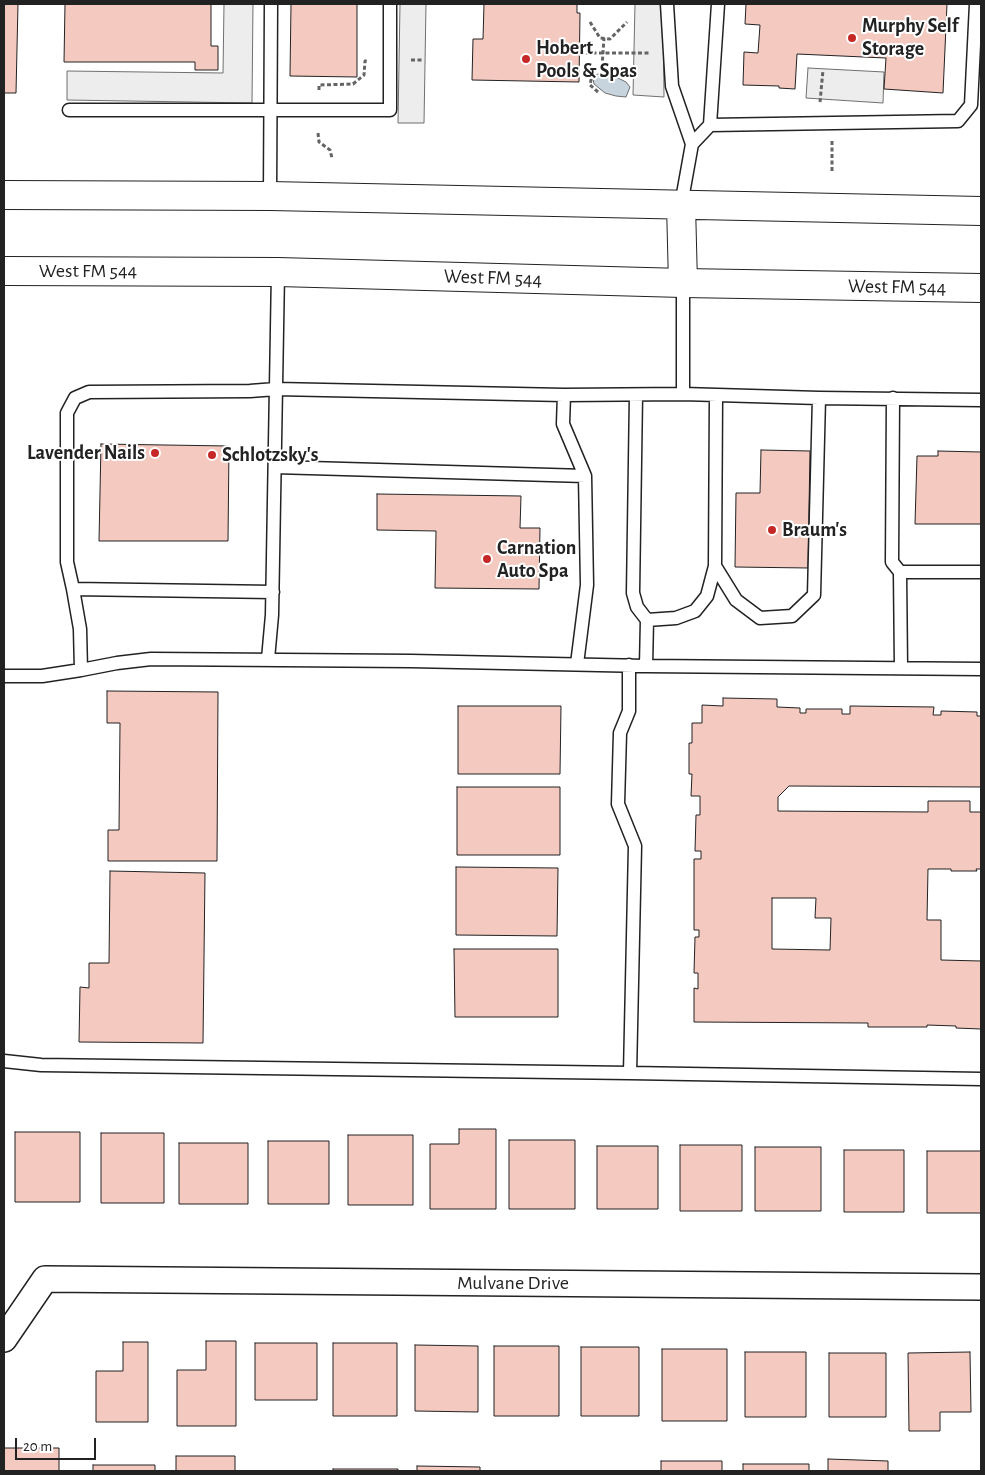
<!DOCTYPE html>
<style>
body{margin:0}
#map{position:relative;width:985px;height:1475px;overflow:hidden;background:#fff;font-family:"Alegreya Sans",sans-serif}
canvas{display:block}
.frame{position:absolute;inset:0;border:5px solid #222;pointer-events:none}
.scale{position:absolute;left:15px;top:1438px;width:81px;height:22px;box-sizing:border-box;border:2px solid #222;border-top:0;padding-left:6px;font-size:15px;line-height:18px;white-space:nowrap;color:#222;-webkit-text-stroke:4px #fff;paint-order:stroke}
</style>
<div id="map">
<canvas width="985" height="1475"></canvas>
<div class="frame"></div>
<div class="scale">20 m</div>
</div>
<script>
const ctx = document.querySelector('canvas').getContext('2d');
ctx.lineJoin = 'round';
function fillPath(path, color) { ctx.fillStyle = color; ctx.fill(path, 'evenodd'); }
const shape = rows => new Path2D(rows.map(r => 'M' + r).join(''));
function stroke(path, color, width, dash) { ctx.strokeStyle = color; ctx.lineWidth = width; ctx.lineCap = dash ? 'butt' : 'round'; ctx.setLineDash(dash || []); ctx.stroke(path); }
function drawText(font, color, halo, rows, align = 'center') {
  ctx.font = font + ' "Alegreya Sans",sans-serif'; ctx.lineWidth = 4; ctx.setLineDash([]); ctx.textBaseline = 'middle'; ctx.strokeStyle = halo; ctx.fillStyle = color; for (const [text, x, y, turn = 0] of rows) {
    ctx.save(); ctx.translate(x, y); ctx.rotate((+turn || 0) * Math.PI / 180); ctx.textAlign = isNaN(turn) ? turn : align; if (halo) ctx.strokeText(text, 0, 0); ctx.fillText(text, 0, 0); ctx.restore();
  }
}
const parking = shape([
 [224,4,253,4,252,103,67,100,67,71,223,73,224,4],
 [400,4,426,4,424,123,398,123,400,4],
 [635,4,663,4,664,97,633,95,635,4],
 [808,68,884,72,883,103,806,98,808,68]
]);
const water = shape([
 [601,73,612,75,626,82,630,87,626,97,616,96,605,93,594,84,593,79,595,75,601,73]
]);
const building = shape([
 [4,4,18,4,16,93,4,93,4,4],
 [65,4,211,4,211,46,218,46,218,70,195,70,195,62,64,62,65,4],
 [291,4,357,4,357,77,290,76,291,4],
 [484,4,577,4,577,13,580,13,579,82,472,80,473,39,483,39,484,4],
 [746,4,947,4,943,93,884,89,886,58,797,54,795,89,779,88,779,86,743,85,744,52,758,53,760,25,745,24,746,4],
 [101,444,229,446,228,541,99,541,101,444],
 [761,450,810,451,808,568,735,567,736,493,760,493,761,450],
 [938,451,981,452,981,524,915,524,917,456,938,456,938,451],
 [377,494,521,496,520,528,540,528,539,589,435,588,436,531,377,530,377,494],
 [107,691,218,692,217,861,108,861,108,830,119,830,120,723,107,723,107,691],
 [723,698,777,699,777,707,800,708,800,713,806,713,806,709,842,709,842,714,850,714,850,706,934,707,933,715,941,715,941,711,977,712,977,716,981,716,981,787,789,786,778,797,778,811,928,812,928,801,970,801,970,812,981,812,981,869,976,869,977,871,951,871,951,869,928,869,927,920,941,920,941,960,981,961,981,1029,956,1028,956,1026,927,1025,927,1027,868,1027,868,1023,694,1022,694,988,698,989,698,973,694,973,695,937,699,937,699,930,694,930,694,859,701,859,701,851,695,851,696,815,700,815,700,796,691,796,692,774,689,774,689,743,692,743,692,723,702,723,702,705,723,706,723,698],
 [772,898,816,898,815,918,831,918,830,950,772,949,772,898],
 [458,706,561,706,560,774,458,774,458,706],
 [457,787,560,787,560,855,457,855,457,787],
 [456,867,558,868,557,936,456,935,456,867],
 [110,871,205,873,203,1043,79,1042,80,987,89,988,89,963,109,963,110,871],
 [454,949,558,949,558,1017,455,1017,454,949],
 [459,1129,496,1129,496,1209,430,1209,430,1144,459,1144,459,1129],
 [15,1132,80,1132,80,1202,15,1202,15,1132],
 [101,1133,164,1133,164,1203,101,1203,101,1133],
 [348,1135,413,1135,413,1205,348,1205,348,1135],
 [509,1140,575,1140,575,1209,509,1209,509,1140],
 [268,1141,329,1141,329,1204,268,1204,268,1141],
 [179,1143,248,1143,248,1204,179,1204,179,1143],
 [680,1145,742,1145,742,1211,680,1211,680,1145],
 [597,1146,658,1146,658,1209,597,1209,597,1146],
 [755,1147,821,1147,821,1211,755,1211,755,1147],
 [844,1150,904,1150,904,1212,844,1212,844,1150],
 [927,1151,981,1151,981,1213,927,1213,927,1151],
 [206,1341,236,1341,236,1426,177,1426,177,1370,206,1370,206,1341],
 [123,1342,148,1342,148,1422,96,1422,96,1371,123,1371,123,1342],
 [255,1343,317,1343,317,1400,255,1400,255,1343],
 [333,1343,397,1343,397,1416,333,1416,333,1343],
 [415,1345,478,1346,478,1412,415,1411,415,1345],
 [494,1346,559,1346,559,1416,494,1416,494,1346],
 [581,1347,639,1347,639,1416,581,1416,581,1347],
 [662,1349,727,1349,727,1421,662,1421,662,1349],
 [745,1352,806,1352,806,1417,745,1417,745,1352],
 [970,1352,971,1412,940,1412,940,1431,909,1431,908,1353,970,1352],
 [829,1353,886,1353,886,1417,829,1417,829,1353],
 [4,1448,59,1448,59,1471,4,1471,4,1448],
 [176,1456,235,1456,235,1471,176,1471,176,1456],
 [828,1459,888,1461,888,1471,828,1471,828,1459],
 [661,1461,722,1461,722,1471,661,1471,661,1461],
 [743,1464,809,1464,809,1471,743,1471,743,1464],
 [93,1465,155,1465,155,1471,93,1471,93,1465],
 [417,1466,480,1467,480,1471,417,1471,417,1466],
 [333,1469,398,1469,398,1471,333,1471,333,1469]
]);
const path = shape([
 [590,22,600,38,610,39,627,22],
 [586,53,650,53],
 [411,60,423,60],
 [602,67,604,38],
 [319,90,319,85,353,84,364,75,365,61,369,61],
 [598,92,590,85,593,70,602,68,611,70],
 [820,102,823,70],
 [318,133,319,142,330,150,332,158],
 [832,171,832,141]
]);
const lane = shape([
 [667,4,672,86,692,144],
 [718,4,710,125,958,121,971,105,976,4],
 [69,110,390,110,390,4],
 [270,196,271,4],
 [681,205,692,144,710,125],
 [683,394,683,283],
 [564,395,563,424,585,476,587,585,577,664],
 [893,398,892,562,900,572,901,668],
 [275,467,585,476],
 [715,566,736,600,760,618,792,616,814,595,819,398],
 [900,572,981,572],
 [73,589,273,592],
 [647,620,676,618,695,611,707,596,715,566,716,396],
 [268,659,272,615,278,272],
 [629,665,629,711,620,733,618,804,635,846,630,1073],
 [646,666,981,669],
 [81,670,80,629,73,589,67,562,67,413,75,398,89,392,250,391,276,389,564,395,683,394,819,398,981,400],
 [4,676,42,676,81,670,117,663,151,659,411,661,646,666,647,620,637,607,633,593,636,395],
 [4,1061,41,1065,630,1073,981,1079]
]);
const street = shape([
 [4,1339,45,1279,981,1287]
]);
const primary = shape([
 [4,195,270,196,981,211],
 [681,205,683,283],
 [4,271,278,272,683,283,981,288]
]);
const markers = [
 [852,38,5,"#c62828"],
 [526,59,5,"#c62828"],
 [155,453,5,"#c62828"],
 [212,455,5,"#c62828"],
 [772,530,5,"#c62828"],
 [487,559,5,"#c62828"]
];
const poiNames = [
 ["Murphy Self",862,26],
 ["Storage",862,49],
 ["Hobert",536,48],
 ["Pools & Spas",536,71],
 ["Lavender Nails",145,453,"right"],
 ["Schlotzsky's",222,455],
 ["Braum's",782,530],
 ["Carnation",497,548],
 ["Auto Spa",497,571]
];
const streetNames = [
 ["West FM 544",88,271],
 ["West FM 544",493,278,2],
 ["West FM 544",897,287,1],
 ["Mulvane Drive",513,1283]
];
fillPath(parking, '#ededed');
stroke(parking, '#6f6f6f', 1);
fillPath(water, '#c7d3dd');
stroke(water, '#6f6f6f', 1);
fillPath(building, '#f3c9c0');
stroke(building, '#222', 1);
stroke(lane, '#222', 15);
stroke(street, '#222', 28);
stroke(primary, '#222', 30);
stroke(path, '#646464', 3, [4, 2.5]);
stroke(lane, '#fff', 12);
stroke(street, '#fff', 25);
stroke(primary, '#fff', 28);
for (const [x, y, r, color] of markers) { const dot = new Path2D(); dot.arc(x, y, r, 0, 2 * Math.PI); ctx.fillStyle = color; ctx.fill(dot); stroke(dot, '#fff', 2); }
drawText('bold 20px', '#222', '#fff', poiNames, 'left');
drawText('20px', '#222', '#fff', streetNames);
</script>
